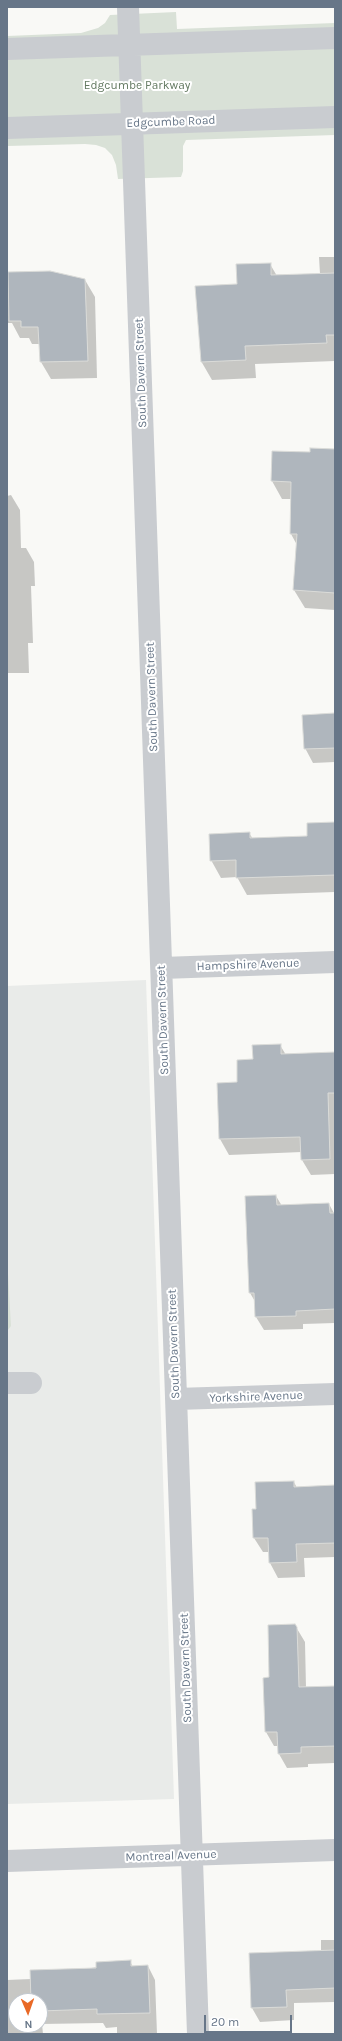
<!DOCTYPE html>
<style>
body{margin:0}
#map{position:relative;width:342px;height:2041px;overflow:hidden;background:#f9f9f6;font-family:Karla,sans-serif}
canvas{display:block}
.frame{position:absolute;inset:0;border:8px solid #677688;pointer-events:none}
.north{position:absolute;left:8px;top:1993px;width:40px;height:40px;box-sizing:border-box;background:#fff;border:1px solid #c2c8cf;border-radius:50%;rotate:178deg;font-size:11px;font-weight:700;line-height:16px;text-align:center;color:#677688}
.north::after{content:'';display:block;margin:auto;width:14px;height:18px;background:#e96926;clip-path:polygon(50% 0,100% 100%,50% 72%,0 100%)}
.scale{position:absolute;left:204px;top:2015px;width:88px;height:18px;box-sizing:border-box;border:2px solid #677688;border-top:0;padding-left:5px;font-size:12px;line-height:14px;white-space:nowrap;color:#677688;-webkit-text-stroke:3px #fff;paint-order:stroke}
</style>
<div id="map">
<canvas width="342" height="2041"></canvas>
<div class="frame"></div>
<div class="north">N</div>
<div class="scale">20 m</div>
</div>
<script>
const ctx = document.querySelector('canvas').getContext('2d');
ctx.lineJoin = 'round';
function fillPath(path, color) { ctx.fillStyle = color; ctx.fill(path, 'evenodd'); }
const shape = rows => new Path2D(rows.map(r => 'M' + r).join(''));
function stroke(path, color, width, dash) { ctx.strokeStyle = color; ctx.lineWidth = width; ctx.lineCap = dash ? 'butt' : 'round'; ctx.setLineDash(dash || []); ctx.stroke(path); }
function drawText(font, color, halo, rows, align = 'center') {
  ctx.font = font + ' Karla,sans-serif'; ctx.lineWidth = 4; ctx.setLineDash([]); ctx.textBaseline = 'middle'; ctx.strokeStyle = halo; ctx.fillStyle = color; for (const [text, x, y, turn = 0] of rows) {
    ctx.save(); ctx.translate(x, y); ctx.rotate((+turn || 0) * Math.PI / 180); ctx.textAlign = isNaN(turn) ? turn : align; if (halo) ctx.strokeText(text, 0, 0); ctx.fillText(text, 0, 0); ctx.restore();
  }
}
const built = shape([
 [146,980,174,1799,7,1804,7,986]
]);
const green = shape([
 [176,12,177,29,335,23,335,135,186,140,183,146,183,171,181,177,118,179,116,165,112,155,105,148,96,145,85,144,7,146,7,36,81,33,98,28,105,23,110,15],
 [7,1256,11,1326,7,1331]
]);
const shadow = shape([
 [319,257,335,257,335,361,255,364,256,378,212,380,201,361,238,285,270,264,277,276,320,274],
 [7,272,50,272,85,280,95,297,97,378,51,379,41,362,40,344,32,344,29,338,20,338,12,323,7,323],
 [335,450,335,617,335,610,305,608,294,590,297,545,291,534,291,499,282,499,272,481,311,453],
 [11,495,20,510,21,548,26,548,34,562,35,586,31,586,33,643,28,643,29,673,7,673,7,496],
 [335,714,335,762,313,763,305,748],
 [335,823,335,892,247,895,237,877,221,878,211,860,249,833,253,839,308,837],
 [280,1045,286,1055,335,1053,335,1174,311,1175,302,1160,302,1152,229,1155,220,1139,218,1084,239,1083,254,1060],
 [276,1196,282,1206,329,1204,335,1215,335,1323,303,1324,303,1329,264,1330,256,1317,256,1303,250,1293,246,1197],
 [294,1482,297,1488,335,1486,335,1557,304,1558,305,1577,278,1578,270,1563,269,1552,263,1552,254,1538,257,1510],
 [296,1627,305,1642,306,1688,335,1687,335,1763,308,1764,308,1767,287,1768,279,1754,279,1746,274,1746,266,1732,264,1679,270,1678],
 [321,1940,335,1940,335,2002,294,2003,294,2020,260,2022,252,2008,321,1951],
 [130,1961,133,1967,148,1966,155,1980,157,2034,117,2034,117,2027,106,2028,103,2023,42,2024,43,2034,7,2034,7,1980,31,1979],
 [16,2001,40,2001,40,2025,16,2025]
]);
const building = shape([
 [271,263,271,275,335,273,335,335,326,335,327,343,245,346,246,360,201,362,195,286,237,284,236,264,271,263],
 [50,271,85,279,88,361,40,362,38,327,21,327,21,321,9,321,8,272,50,271],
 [310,448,335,449,335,593,293,590,297,534,290,534,291,482,271,481,272,451,310,452,310,448],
 [335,713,335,748,304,749,302,715,335,713],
 [335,822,335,875,236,878,236,860,210,861,209,834,250,832,250,838,307,836,307,823,335,822],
 [281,1044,281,1054,335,1052,335,1093,328,1093,330,1159,301,1160,300,1137,219,1139,217,1083,237,1082,237,1060,253,1059,252,1045,281,1044],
 [276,1195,277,1205,329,1203,330,1213,335,1213,335,1309,296,1311,296,1316,255,1317,254,1293,249,1293,245,1196,276,1195],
 [294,1481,294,1487,335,1485,335,1543,296,1544,297,1562,269,1563,268,1538,253,1538,252,1509,256,1509,255,1482,294,1481],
 [295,1624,297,1627,299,1687,335,1686,335,1746,301,1747,301,1753,278,1754,277,1732,265,1732,263,1678,269,1677,268,1625,295,1624],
 [335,1950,335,1988,286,1990,287,2007,251,2008,249,1953,335,1950],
 [131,1960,131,1966,148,1965,150,2013,97,2014,97,2009,40,2011,40,2001,31,2001,30,1970,96,1968,96,1962,131,1960]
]);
const minor = shape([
 [128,7,198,2034],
 [7,49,335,38],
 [7,128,335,117],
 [162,968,335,962],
 [7,1383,31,1383],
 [176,1399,335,1394],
 [7,1861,335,1850]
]);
const parkNames = [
 ["Edgcumbe Parkway",137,86]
];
const streetNames = [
 ["Edgcumbe Road",171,122,-2],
 ["South Davern Street",141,373,-92],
 ["South Davern Street",152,697,-92],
 ["Hampshire Avenue",248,965,-2],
 ["South Davern Street",163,1020,-92],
 ["South Davern Street",174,1344,-92],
 ["Yorkshire Avenue",256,1397,-2],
 ["South Davern Street",186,1668,-92],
 ["Montreal Avenue",171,1856,-2]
];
fillPath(built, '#e9ebe9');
fillPath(green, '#d9e1d7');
fillPath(shadow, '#0003');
fillPath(building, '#afb6bd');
stroke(building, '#dadbd8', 1);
stroke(minor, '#c9ccd0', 22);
drawText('12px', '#647a62', '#fff', parkNames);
drawText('12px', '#677688', '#fff', streetNames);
</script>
